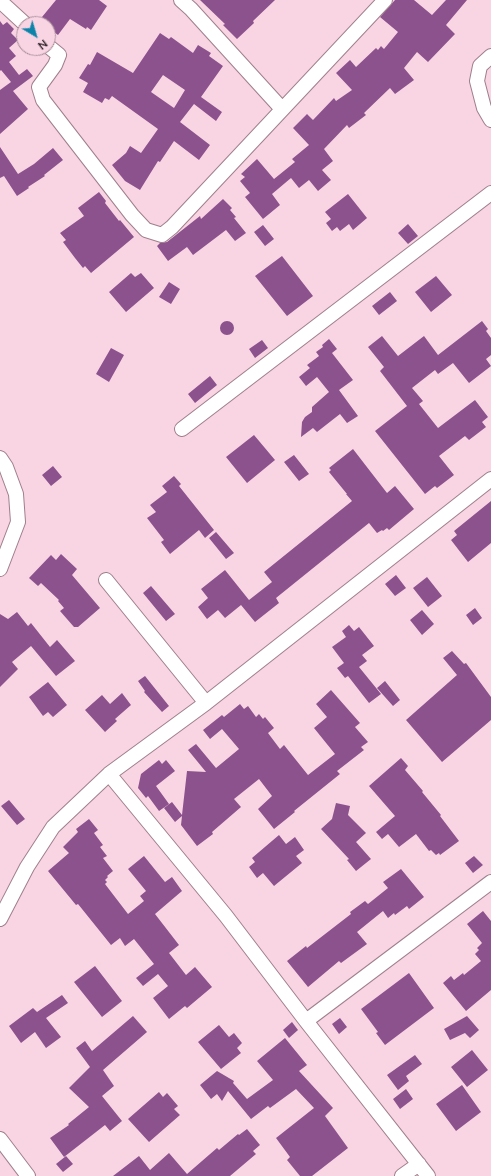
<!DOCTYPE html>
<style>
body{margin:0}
#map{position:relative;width:491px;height:1176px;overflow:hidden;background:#f9d5e4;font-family:Lato,sans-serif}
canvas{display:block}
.north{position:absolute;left:16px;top:16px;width:40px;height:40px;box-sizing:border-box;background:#f9d5e4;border:1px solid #a68b97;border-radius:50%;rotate:142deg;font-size:11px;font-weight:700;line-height:16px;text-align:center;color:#2a1d23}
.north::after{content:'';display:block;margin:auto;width:14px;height:18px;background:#0e83a9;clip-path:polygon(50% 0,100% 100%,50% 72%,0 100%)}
</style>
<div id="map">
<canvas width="491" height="1176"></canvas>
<div class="north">N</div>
</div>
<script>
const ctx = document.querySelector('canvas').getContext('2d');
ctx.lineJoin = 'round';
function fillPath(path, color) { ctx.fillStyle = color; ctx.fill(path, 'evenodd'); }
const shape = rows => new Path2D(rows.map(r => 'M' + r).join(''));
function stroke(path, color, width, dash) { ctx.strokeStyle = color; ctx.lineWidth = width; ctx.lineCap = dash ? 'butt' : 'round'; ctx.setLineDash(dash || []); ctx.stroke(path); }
const building = shape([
 [56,0,99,0,107,6,91,30,87,27,86,29,70,19,58,35,50,29,52,26,42,17],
 [200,0,275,0,253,21,254,23,237,39,223,25,225,24],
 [395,0,414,0,432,15,446,0,467,0,446,25,455,34,428,62,417,52,404,68,414,80,395,94,390,88,364,113,366,115,349,128,347,125,324,149,333,161,322,170,331,180,318,191,309,180,299,188,291,178,272,194,280,205,263,219,245,197,250,193,240,181,245,177,241,174,257,159,274,179,295,162,292,159,309,145,293,128,307,114,313,120,334,98,336,101,352,90,336,73,350,60,356,67,376,48,378,50,381,46,384,49,398,32,380,17],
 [0,21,3,25,7,22,14,29,11,33,18,40,9,48,16,56,9,62,19,75,27,69,33,76,13,91,28,109,0,134,0,90,11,82,1,70,0,71],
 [160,33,169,39,171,37,193,53,198,45,211,53,209,56,223,66,201,97,222,112,216,121,194,104,180,122,210,145,199,160,174,141,160,162,158,161,140,190,125,181,112,165,126,153,130,146,141,153,158,129,112,96,109,100,105,98,102,103,83,92,88,83,79,78,88,64,90,65,97,52,133,73],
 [163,75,185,90,174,108,151,92],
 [0,147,18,174,34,164,53,148,63,160,44,175,45,176,28,187,29,188,17,196,4,176,0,178],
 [99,192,106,201,105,203,119,221,120,220,134,237,91,273,85,266,83,268,75,258,63,242,66,240,60,233,84,216,78,208],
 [348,194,367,218,353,230,349,224,340,231,337,227,332,231,326,223,331,219,325,212],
 [223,199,232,208,230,210,236,217,234,218,246,233,235,241,226,230,193,255,187,247,168,261,157,246,160,243,167,242,200,216,201,219],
 [408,224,418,236,408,244,398,233],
 [263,225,274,239,265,246,254,232],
 [282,256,313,296,287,316,255,276],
 [131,273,135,277,141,273,154,288,126,312,109,292],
 [436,276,452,295,431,312,415,292],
 [169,282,180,289,171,304,159,297],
 [390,292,397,301,379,315,372,306],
 [482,321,488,329,486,331,491,338,491,355,486,359,491,366,469,383,453,363,438,374,435,370,412,388,423,401,419,404,438,428,475,400,488,417,482,422,486,427,469,440,465,436,439,456,454,475,437,488,435,486,425,494,375,431,407,406,380,371,384,367,368,347,382,336,398,356,424,336,438,355],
 '220 328a7 7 0 1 1 14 0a7 7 0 1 1-14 0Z',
 [329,339,337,349,332,353,353,380,339,390,358,416,347,423,340,414,317,432,313,428,301,437,302,422,305,417,312,412,312,407,329,392,317,377,306,386,299,377,310,368,307,365,319,356,316,352,323,347,322,345],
 [262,340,268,348,255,358,249,349],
 [111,348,124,355,109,382,96,374],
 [210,376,217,385,195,403,188,394],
 [254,435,275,460,247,483,226,457],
 [353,449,387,493,395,486,414,509,389,530,387,528,383,531,382,530,377,533,369,523,276,598,279,603,255,622,241,605,225,618,218,610,207,619,198,607,208,598,201,589,225,570,249,600,272,582,264,572,352,501,346,494,347,494,329,472,331,470,329,468],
 [294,455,309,474,299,481,284,462],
 [53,466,62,477,51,486,42,475],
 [174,476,181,484,179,486,214,530,205,538,199,530,170,554,161,542,164,540,147,518,156,512,150,505,167,492,162,486],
 [491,501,491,543,468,562,451,540,457,535,454,531],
 [216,532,234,553,226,559,209,538],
 [61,554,77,569,72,575,100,608,78,627,74,627,60,611,64,608,58,601,59,600,41,583,38,586,29,578,51,555,56,560],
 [396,575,406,588,395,596,385,584],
 [427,577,442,596,428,607,413,588],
 [151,586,175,614,166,621,143,593],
 [475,608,482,618,473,625,466,615],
 [422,610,434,624,422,635,410,620],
 [17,612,28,626,31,623,50,647,57,640,75,661,56,676,31,646,12,662,18,669,0,687,0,614,8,619],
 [349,625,354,631,359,627,374,646,362,655,367,661,359,667,381,694,369,703,348,676,345,678,337,668,344,663,332,647,346,637,342,631],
 [452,651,464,664,466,663,491,697,491,720,442,762,406,720,457,675,443,658],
 [145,676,169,706,162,712,144,692,145,691,138,681],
 [385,681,400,700,393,706,377,688],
 [48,682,67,705,53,717,48,712,43,716,29,697],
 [331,690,360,723,355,727,368,742,361,747,364,750,337,771,340,774,294,811,295,812,274,829,258,809,272,796,259,779,234,799,241,807,212,832,213,834,197,846,181,825,182,816,175,822,164,808,172,802,182,815,187,771,206,772,188,750,196,744,216,768,239,749,222,729,210,739,203,730,222,715,224,717,240,704,244,709,248,706,256,717,259,714,263,719,265,717,274,728,268,733,280,749,284,745,308,775,335,754,314,728,327,717,316,704],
 [122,693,131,705,115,719,117,721,105,732,85,710,102,695,110,704],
 [401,758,408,766,405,770,423,791,422,792,441,815,440,816,459,841,440,855,439,853,436,855,431,850,429,851,416,834,399,847,388,834,382,839,376,832,395,816,369,786],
 [159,760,162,764,166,760,175,771,156,786,169,804,159,811,148,796,146,798,138,788,141,774],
 [9,800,25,819,17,825,1,806],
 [336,803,350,806,348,815,366,833,356,842,371,859,356,871,347,860,349,859,321,829,332,819],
 [89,819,98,830,94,833,103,845,100,847,107,856,103,858,113,871,107,876,108,877,105,880,107,882,105,884,128,914,144,901,140,896,146,891,128,869,144,856,165,882,172,877,182,891,155,914,179,945,169,953,186,975,195,967,212,987,187,1008,185,1006,169,1019,153,998,168,986,158,974,143,986,136,978,154,964,134,939,125,946,120,938,111,945,78,904,76,905,48,871,69,853,63,847,78,832,76,829],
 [279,835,286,844,295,837,304,850,296,856,302,863,274,886,263,873,257,878,249,867,255,862,252,858],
 [474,856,483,865,473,873,465,863],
 [401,869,424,897,409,909,407,906,395,915,394,913,388,918,383,911,357,932,367,944,341,963,339,961,308,987,287,961,306,946,307,948,351,914,350,912,365,901,368,904,388,888,383,882],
 [483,911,491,921,491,990,466,1011,443,983,451,976,454,980,463,973,464,975,481,961,475,954,479,950,477,948,482,943,467,924],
 [95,966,122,1001,102,1017,74,982],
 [409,973,434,1008,385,1045,376,1033,378,1032,361,1009],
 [62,995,68,1003,46,1018,61,1037,46,1048,35,1032,21,1043,9,1026,33,1008,37,1012],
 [133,1016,147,1032,103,1070,114,1086,102,1096,122,1121,110,1131,105,1125,64,1157,50,1138,69,1125,68,1124,89,1107,69,1088,90,1067,76,1048,85,1041,92,1051],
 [467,1016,479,1030,470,1038,465,1033,450,1040,444,1029],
 [340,1018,347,1027,339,1034,332,1024],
 [292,1022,298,1030,289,1038,283,1030],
 [219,1025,229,1037,234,1033,242,1043,237,1048,241,1053,221,1069,198,1042],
 [285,1038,307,1065,299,1071,333,1108,325,1116,348,1148,312,1176,300,1176,287,1160,290,1157,276,1138,314,1108,296,1089,270,1108,268,1106,251,1119,228,1091,222,1101,217,1094,211,1099,200,1085,217,1071,234,1081,233,1083,247,1099,273,1080,257,1061],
 [472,1050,488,1070,467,1087,451,1067],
 [415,1055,422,1064,406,1076,409,1081,398,1090,387,1075],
 [462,1085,481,1112,456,1131,436,1104],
 [406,1089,413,1099,400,1109,393,1099],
 [159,1092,163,1097,167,1093,178,1106,174,1109,180,1115,149,1142,128,1119],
 [247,1129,260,1145,253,1151,256,1154,230,1176,113,1176,139,1156,150,1170,169,1153,187,1174,217,1148,219,1150,238,1134,239,1135],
 [66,1156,73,1164,63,1172,56,1164]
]);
const minor = shape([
 [181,0,191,9,282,109],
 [0,1,25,24],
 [48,46,59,55,55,65,39,87,43,100,132,215,146,230,162,235,172,227,385,0],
 [491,56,480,66,477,81,484,108,491,120],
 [182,429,491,193],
 [0,458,6,467,16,494,18,522,0,569],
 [106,580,206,703],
 [109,774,226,916,306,1021,428,1176],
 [0,919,27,867,53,827,109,774,206,703,491,479],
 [306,1021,491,882],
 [0,1139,28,1176],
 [402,1176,419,1164]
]);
fillPath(building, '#8c528d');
stroke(minor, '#9f7f8c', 16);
stroke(minor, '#fff', 14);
</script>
